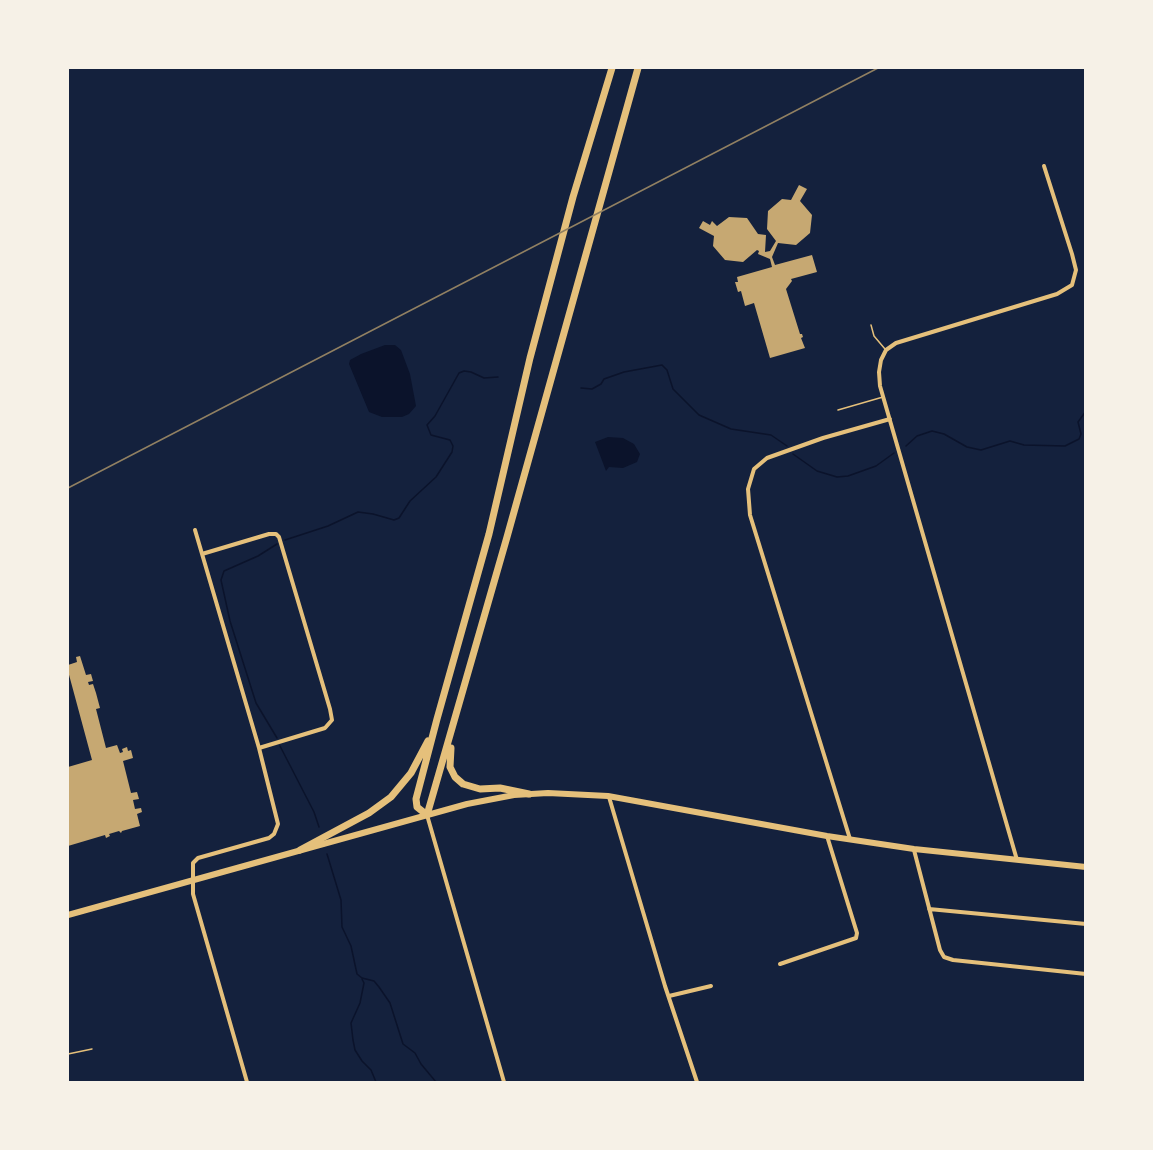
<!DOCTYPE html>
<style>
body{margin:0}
#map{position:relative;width:1153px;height:1150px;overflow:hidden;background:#14213d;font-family:Helvetica,sans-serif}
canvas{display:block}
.frame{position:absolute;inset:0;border:69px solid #f6f1e7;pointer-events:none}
</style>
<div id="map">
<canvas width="1153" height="1150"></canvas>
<div class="frame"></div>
</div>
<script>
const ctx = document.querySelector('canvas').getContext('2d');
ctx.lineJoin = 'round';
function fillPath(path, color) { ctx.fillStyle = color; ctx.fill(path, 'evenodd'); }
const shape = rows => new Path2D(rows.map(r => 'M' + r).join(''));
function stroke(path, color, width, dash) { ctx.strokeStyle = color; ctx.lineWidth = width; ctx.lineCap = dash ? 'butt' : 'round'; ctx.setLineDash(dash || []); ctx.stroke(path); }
const water = shape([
 [385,345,395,345,401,350,410,374,416,406,409,414,402,417,382,417,369,412,349,364,350,360,361,354],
 [608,437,623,438,634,444,640,454,637,462,623,468,609,467,606,471,595,442]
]);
const stream = shape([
 [581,388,592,389,601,384,604,379,624,372,662,365,667,370,673,389,699,415,731,429,771,435,787,446],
 [906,446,917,436,932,431,944,434,967,447,981,450,1010,441,1024,445,1065,446,1079,439,1081,434,1078,422,1086,411],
 [793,454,817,471,837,477,848,476,876,466,894,453],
 [285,540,328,526,358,512,373,514,394,520,399,518,410,501,436,477,452,452,453,446,450,440,431,435,427,425,435,416,459,373,464,371,471,372,484,378,498,377],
 [277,544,258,556,224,571,221,580,230,621,256,703,277,738],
 [280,746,314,812,319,827],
 [327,854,341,900,342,927,351,946,357,974,362,978,374,981,379,987,390,1003,403,1044,415,1053,421,1064,436,1082],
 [362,979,364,983,360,1003,351,1023,353,1040,355,1050,362,1061,371,1070,376,1082]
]);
const building = shape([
 [799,185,807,189,800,201,812,215,810,233,796,245,778,243,772,257,775,265,812,255,817,272,791,279,792,281,786,289,800,334,802,334,803,337,801,338,805,348,770,358,754,303,745,306,741,291,738,292,735,282,738,282,737,277,772,267,770,259,758,254,759,251,757,250,743,262,725,260,713,246,714,236,699,228,703,221,710,225,712,221,717,226,729,217,747,218,758,234,766,235,765,252,770,251,776,241,767,229,768,211,782,199,791,200],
 [80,656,86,675,91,674,93,681,88,682,89,685,93,684,96,693,100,708,96,709,106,748,117,745,120,753,123,752,122,749,127,747,128,751,131,750,133,758,123,761,131,793,137,792,139,799,133,800,135,809,141,808,142,812,137,814,140,826,122,831,121,833,119,831,109,834,110,836,106,838,105,835,68,846,68,767,92,760,68,671,68,665,77,662,76,657]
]);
const path = shape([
 [68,1054,92,1049]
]);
const service = shape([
 [871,325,874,336,885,349],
 [838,410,883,397]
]);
const minor = shape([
 [195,530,259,748,278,824,274,834,269,838,198,858,193,863,193,894,247,1082],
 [202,554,269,534,276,534,279,537,330,709,332,720,325,728,259,748],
 [609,797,665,986,697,1082],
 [427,815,504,1082],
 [850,839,750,515,748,489,754,469,767,458,823,438,890,419],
 [914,850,940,950,944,957,953,960,1086,974],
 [1017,860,880,386,879,372,881,360,886,350,896,343,1057,294,1072,285,1076,270,1072,254,1044,166],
 [929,909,1086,924],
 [780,964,856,938,857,933,827,836],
 [669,996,711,986]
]);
const primary = shape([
 [68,915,467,804,514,795,548,793,608,796,827,836,914,849,1086,867]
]);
const motorway = shape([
 [612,68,573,197,530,358,489,534,437,719,416,799,417,807,427,815,507,537,638,68],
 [451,748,450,767,455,777,463,784,480,789,500,788,529,794],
 [300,850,369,813,391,797,411,773,428,741]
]);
const rail = shape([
 [68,488,878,68]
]);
fillPath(water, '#0b132b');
stroke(stream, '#0b132b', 1.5);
fillPath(building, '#c6a872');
stroke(path, '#e5c07b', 1.5);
stroke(service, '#e5c07b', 1.5);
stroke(minor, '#e5c07b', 4);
stroke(primary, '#e5c07b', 6);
stroke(motorway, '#e5c07b', 7);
stroke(rail, '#918062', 1.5);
</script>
